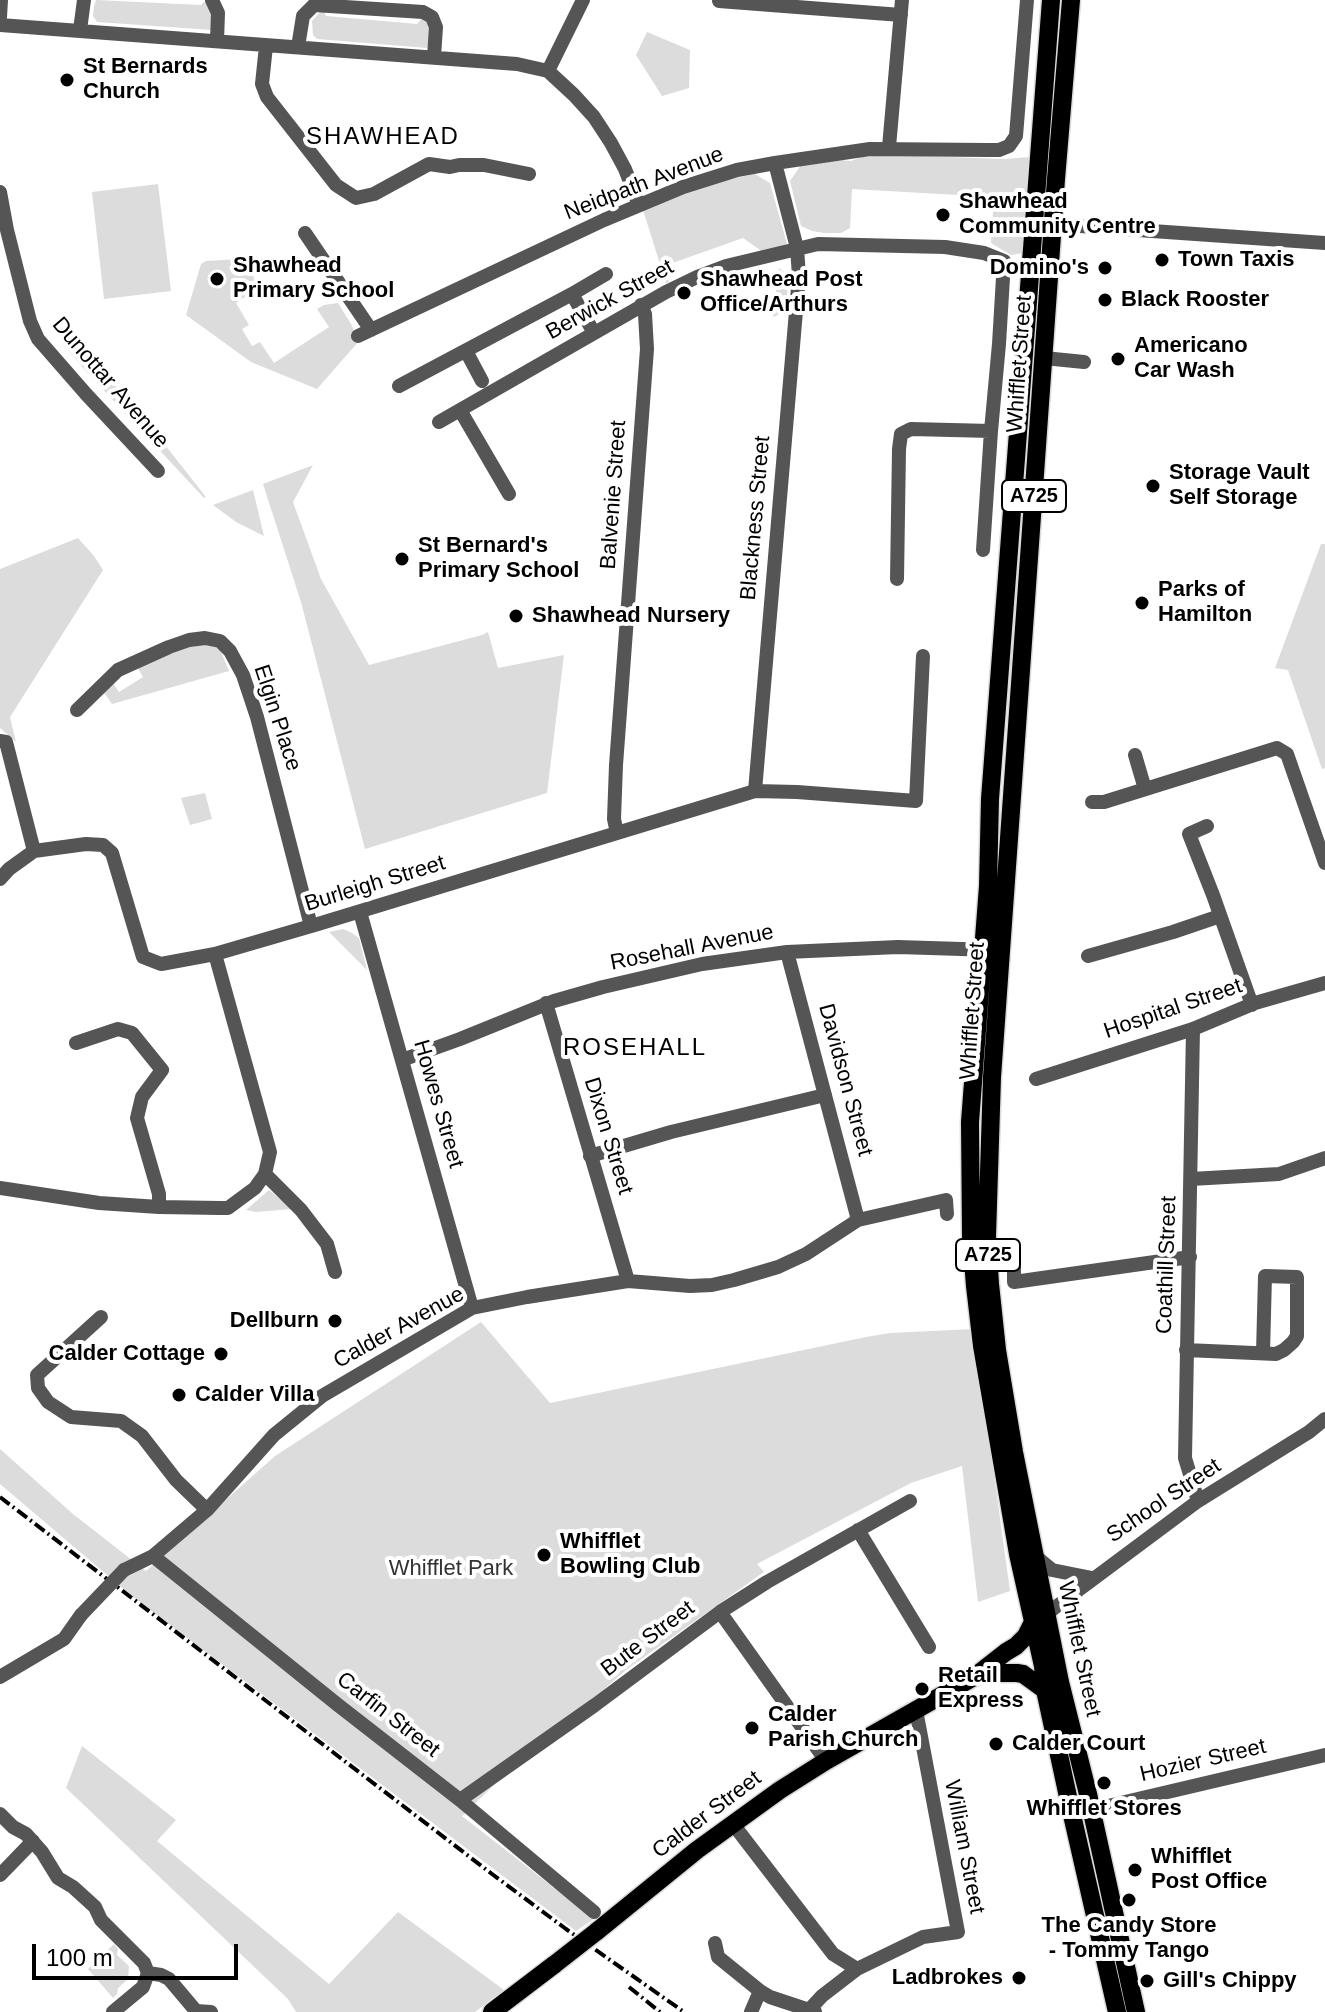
<!DOCTYPE html>
<style>
body{margin:0}
#map{position:relative;width:1325px;height:2012px;overflow:hidden;background:#fff;font-family:Arial,sans-serif}
canvas{display:block}
.scale{position:absolute;left:32px;top:1944px;width:206px;height:36px;box-sizing:border-box;border:4px solid #000;border-top:0;padding-left:10px;font-size:24px;line-height:28px;white-space:nowrap;color:#000;-webkit-text-stroke:6px #fff;paint-order:stroke}
</style>
<div id="map">
<canvas width="1325" height="2012"></canvas>
<div class="scale">100 m</div>
</div>
<script>
const ctx = document.querySelector('canvas').getContext('2d');
ctx.lineJoin = 'round';
function fillPath(path, color) { ctx.fillStyle = color; ctx.fill(path, 'evenodd'); }
const shape = rows => new Path2D(rows.map(r => 'M' + r).join(''));
function stroke(path, color, width, dash) { ctx.strokeStyle = color; ctx.lineWidth = width; ctx.lineCap = dash ? 'butt' : 'round'; ctx.setLineDash(dash || []); ctx.stroke(path); }
function drawText(font, color, halo, rows, align = 'center') {
  ctx.font = font + ' Arial,sans-serif'; ctx.lineWidth = 8; ctx.setLineDash([]); ctx.textBaseline = 'middle'; ctx.strokeStyle = halo; ctx.fillStyle = color; for (const [text, x, y, turn = 0] of rows) {
    ctx.save(); ctx.translate(x, y); ctx.rotate((+turn || 0) * Math.PI / 180); ctx.textAlign = isNaN(turn) ? turn : align; if (halo) ctx.strokeText(text, 0, 0); ctx.fillText(text, 0, 0); ctx.restore();
  }
}
const green = shape([
 [96,0,201,5,206,0,213,4,212,30,97,22,93,16,94,6],
 [323,9,326,16,417,24,422,18,430,20,432,39,427,48,317,39,313,35,312,21],
 [647,32,690,50,689,88,662,96,636,55],
 [891,155,1005,159,1029,157,1023,253,1011,255,991,243,994,197,852,189,850,228,841,233,824,233,812,231,801,226,790,181,801,165,838,160,851,161,862,157],
 [755,174,770,183,787,244,763,252,743,238,664,266,669,282,666,283,643,210,678,195,726,180],
 [158,184,171,291,104,299,92,192],
 [241,259,260,286,236,303,249,325,242,329,252,346,260,342,274,363,329,327,317,309,324,305,338,303,351,324,359,341,317,389,251,362,186,315,201,264,206,261],
 [779,268,789,276,785,312,773,317],
 [67,338,128,398,206,497,204,498,84,369,62,343],
 [313,465,293,502,321,579,369,665,482,635,488,632,498,668,564,655,547,793,365,849,301,602,263,484],
 [253,490,264,536,236,522,213,505],
 [78,538,94,556,103,570,10,717,16,742,0,728,0,569],
 [1321,544,1325,544,1325,768,1322,769,1288,670,1275,668],
 [204,641,220,649,229,671,112,704,103,691,113,683,119,692,143,677,136,665],
 [205,793,212,819,190,825,181,798],
 [343,929,352,933,359,938,367,970,329,932],
 [269,1190,292,1209,256,1212,246,1210],
 [481,1322,550,1403,866,1337,890,1333,974,1329,1010,1591,978,1602,962,1466,911,1483,757,1564,764,1572,626,1670,493,1786,462,1816,594,1919,576,1931,133,1597,0,1484,0,1449,73,1514,146,1571,275,1456],
 [82,1746,176,1820,157,1841,329,1984,398,1912,504,1990,475,2012,296,2012,288,1999,66,1788],
 [114,1944,118,1949,117,1955,129,1966,128,1979,118,1988,117,1994,113,1998,88,1969]
]);
const minor = shape([
 [212,0,218,13,217,41],
 [719,1,901,15],
 [0,17,1,0],
 [0,25,517,64,548,71,574,95,594,117,611,143,625,169,639,205],
 [80,30,84,0],
 [266,46,262,84,267,97,336,185,356,198,374,194,429,164,450,167,459,165,484,165,529,174],
 [298,47,303,16,314,5,423,12,432,17,436,27,434,57],
 [548,71,583,0],
 [889,147,902,0],
 [0,192,7,230,30,321,38,339,86,394,158,471],
 [1080,226,1325,243],
 [305,233,371,330],
 [572,294,594,333],
 [358,336,604,220,683,187,737,170,775,163,870,149,987,150,999,150,1009,146,1016,136,1027,0],
 [466,351,482,381],
 [1044,358,1084,362],
 [399,386,572,294,606,274],
 [460,410,509,494],
 [439,422,666,292,697,277,726,266,818,244,945,247,984,253,1004,261,999,344,991,431,983,550],
 [897,579,899,449,901,434,911,429,991,431],
 [77,710,118,670,169,647,189,640,205,638,220,641,230,651,243,675,257,717,311,926],
 [0,741,6,742,34,851],
 [1135,755,1145,789],
 [755,791,799,276,797,248,775,163],
 [1092,802,1104,802,1277,748,1287,754,1325,863],
 [1207,826,1189,834,1213,895,1252,1005],
 [617,833,614,819,616,765,647,349,645,314,641,305],
 [0,879,9,869,34,851,86,844,103,845,112,853,143,957,161,964,215,954,318,924,755,791,797,792,916,801,923,656],
 [360,912,472,1308],
 [787,952,858,1220],
 [1088,956,1173,932,1220,916],
 [546,1003,628,1281],
 [1193,1029,1185,1458,1198,1501],
 [76,1043,118,1029,132,1033,162,1070,142,1097,137,1118,159,1194,159,1207],
 [402,1060,460,1039,554,1001,603,987,702,964,787,952,898,947,993,950],
 [1036,1079,1193,1029,1255,1003,1325,983],
 [590,1156,671,1132,825,1095],
 [265,1174,301,1210,327,1244,335,1272],
 [1191,1179,1279,1174,1325,1158],
 [0,1188,99,1203,159,1207,220,1208,228,1208,255,1188,265,1174,270,1152,215,954],
 [1014,1267,1014,1282,1190,1257],
 [101,1317,37,1375,38,1388,48,1402,71,1417,121,1421,142,1436,176,1480,207,1510],
 [1186,1350,1276,1354,1284,1350,1293,1342,1297,1336,1297,1277,1265,1276,1263,1353],
 [858,1530,929,1647],
 [153,1556,338,1705,460,1800,594,1912],
 [1035,1556,1052,1570,1092,1578],
 [124,1570,153,1556,207,1510,274,1435,322,1396,472,1308,527,1297,628,1281,690,1286,712,1285,734,1280,778,1267,806,1254,858,1220,946,1200,947,1214],
 [720,1612,826,1761],
 [1041,1618,1198,1501,1309,1432,1325,1419],
 [0,1677,64,1639,81,1615],
 [460,1800,595,1705,720,1612,767,1582,910,1501],
 [1091,1810,1325,1755],
 [0,1814,13,1827,26,1834,42,1852,58,1878,73,1887,95,1907,101,1920,144,1963,148,1973],
 [733,1824,833,1954,857,1969,923,1937,958,1932,916,1710],
 [0,1875,33,1841],
 [715,1943,718,1957,760,1991,770,1997,815,2012],
 [148,1973,161,1975,169,1979,196,2011,211,2012],
 [809,2010,822,1996,857,1969],
 [113,2012,143,1987,148,1973],
 [751,2012,760,1991]
]);
const major = shape([
 [1051,0,990,799,988,886,970,1122,971,1236,975,1286,982,1346,1018,1554,1043,1666,1045,1690,1070,1806,1117,2012],
 [1071,0,1056,179,992,1077,987,1236,990,1284,997,1350,1014,1452,1060,1682,1088,1794,1136,2012],
 [978,1676,992,1673,1017,1673,1023,1674,1045,1690],
 [596,1932,697,1850,780,1790,826,1761,974,1677,1006,1652,1016,1646,1026,1636,1032,1624],
 [492,2012,555,1964]
]);
const rail = shape([
 [0,1497,492,1874,566,1929,684,2012],
 [629,1987,660,2012]
]);
const minorBridge = shape([
 [81,1615,124,1570]
]);
const majorBridge = shape([
 [555,1964,596,1932]
]);
const markers = [
 [67,80,8,"#000"],
 [943,215,8,"#000"],
 [1162,260,8,"#000"],
 [1105,268,8,"#000"],
 [217,279,8,"#000"],
 [684,293,8,"#000"],
 [1105,300,8,"#000"],
 [1118,359,8,"#000"],
 [1153,486,8,"#000"],
 [402,559,8,"#000"],
 [1142,603,8,"#000"],
 [516,616,8,"#000"],
 [335,1321,8,"#000"],
 [221,1354,8,"#000"],
 [179,1395,8,"#000"],
 [544,1555,8,"#000"],
 [922,1689,8,"#000"],
 [752,1728,8,"#000"],
 [996,1744,8,"#000"],
 [1104,1783,8,"#000"],
 [1135,1870,8,"#000"],
 [1129,1900,8,"#000"],
 [1019,1978,8,"#000"],
 [1147,1981,8,"#000"]
];
const shields = [
 [1034,496,64],
 [988,1255,64]
];
const shieldNames = [
 ["A725",1034,496],
 ["A725",988,1255]
];
const poiNames = [
 ["St Bernards",83,67],
 ["Church",83,92],
 ["Shawhead",959,202],
 ["Community Centre",959,227],
 ["Town Taxis",1178,260],
 ["Shawhead",233,266],
 ["Primary School",233,291],
 ["Domino's",1089,268,"right"],
 ["Shawhead Post",700,280],
 ["Office/Arthurs",700,305],
 ["Black Rooster",1121,300],
 ["Americano",1134,346],
 ["Car Wash",1134,371],
 ["Storage Vault",1169,473],
 ["Self Storage",1169,498],
 ["St Bernard's",418,546],
 ["Primary School",418,571],
 ["Parks of",1158,590],
 ["Hamilton",1158,615],
 ["Shawhead Nursery",532,616],
 ["Dellburn",319,1321,"right"],
 ["Calder Cottage",205,1354,"right"],
 ["Calder Villa",195,1395],
 ["Whifflet",560,1542],
 ["Bowling Club",560,1567],
 ["Retail",938,1676],
 ["Express",938,1701],
 ["Calder",768,1715],
 ["Parish Church",768,1740],
 ["Calder Court",1012,1744],
 ["Whifflet Stores",1104,1809,"center"],
 ["Whifflet",1151,1857],
 ["Post Office",1151,1882],
 ["The Candy Store",1129,1926,"center"],
 ["- Tommy Tango",1129,1951,"center"],
 ["Ladbrokes",1003,1978,"right"],
 ["Gill's Chippy",1163,1981]
];
const streetNames = [
 ["Neidpath Avenue",644,184,-21],
 ["Berwick Street",610,300,-29],
 ["Whifflet Street",1020,364,-86],
 ["Dunottar Avenue",110,383,49],
 ["Balvenie Street",614,495,-86],
 ["Blackness Street",756,518,-85],
 ["Elgin Place",277,718,72],
 ["Burleigh Street",375,884,-17],
 ["Rosehall Avenue",692,948,-11],
 ["Hospital Street",1173,1009,-19],
 ["Whifflet Street",973,1011,-86],
 ["Davidson Street",845,1080,75],
 ["Howes Street",438,1104,74],
 ["Dixon Street",608,1136,73],
 ["Coathill Street",1167,1265,-88],
 ["Calder Avenue",399,1328,-29],
 ["School Street",1164,1501,-34],
 ["Bute Street",648,1639,-37],
 ["Whifflet Street",1079,1649,78],
 ["Carfin Street",388,1715,38],
 ["Hozier Street",1203,1761,-13],
 ["Calder Street",707,1815,-37],
 ["William Street",964,1847,79]
];
const parkNames = [
 ["Whifflet Park",451,1569]
];
const neighbourhoodNames = [
 ["SHAWHEAD",383,137],
 ["ROSEHALL",635,1048]
];
fillPath(green, '#dcdcdc');
stroke(major, '#dbdbdb', 21);
stroke(minor, '#555', 14);
stroke(major, '#000', 18);
stroke(rail, '#000', 4, [12, 4, 2, 4]);
stroke(majorBridge, '#dbdbdb', 21, []);
stroke(minorBridge, '#555', 14);
stroke(majorBridge, '#000', 18);
for (const [x, y, r, color] of markers) { const dot = new Path2D(); dot.arc(x, y, r, 0, 2 * Math.PI); ctx.fillStyle = color; ctx.fill(dot); stroke(dot, '#fff', 3); }
for (const [x, y, w] of shields) { const box = new Path2D(); box.roundRect(x - w / 2, y - 16, w, 32, 6); ctx.fillStyle = '#fff'; ctx.fill(box); stroke(box, '#000', 2); }
drawText('bold 20px', '#000', null, shieldNames);
drawText('bold 22px', '#000', '#fff', poiNames, 'left');
drawText('22px', '#000', '#fff', streetNames);
drawText('22px', '#333', '#fff', parkNames);
ctx.letterSpacing = '2px';
drawText('24px', '#000', '#fff', neighbourhoodNames);
ctx.letterSpacing = '0px';
</script>
